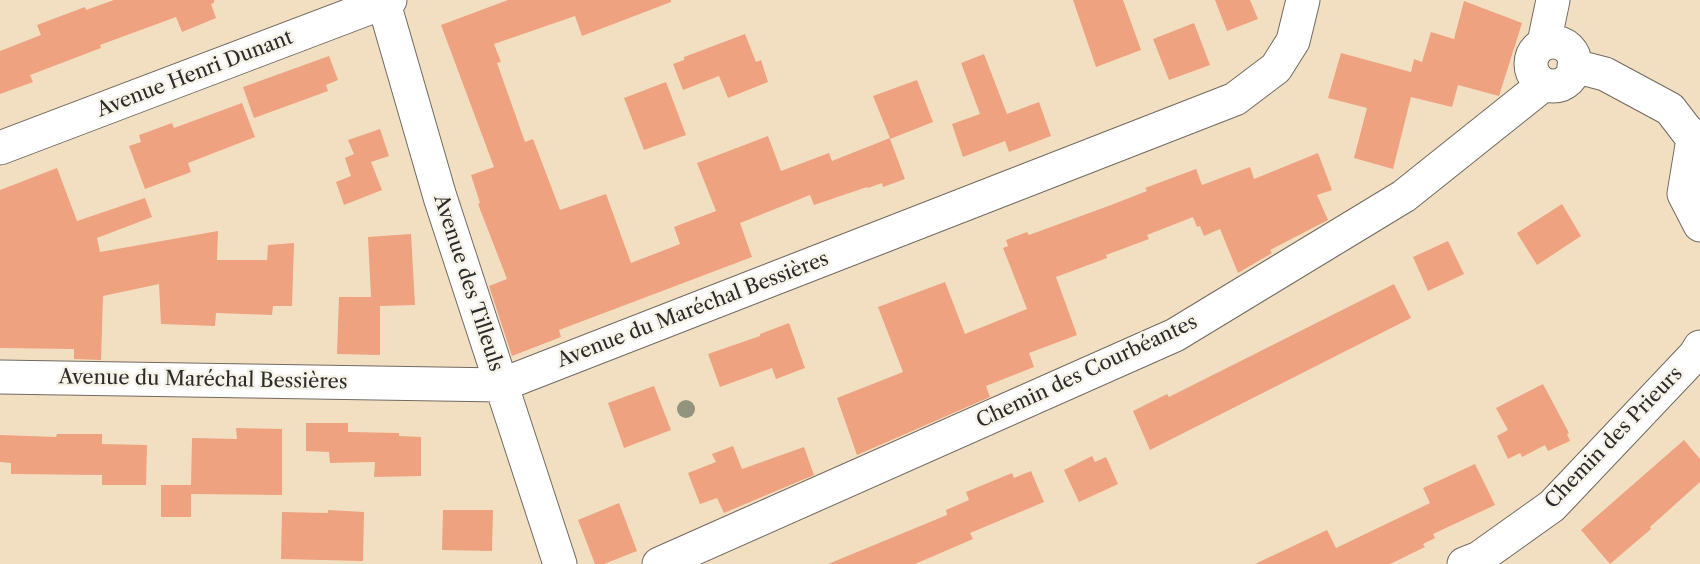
<!DOCTYPE html>
<meta charset="utf-8">
<style>
body{margin:0}
canvas{display:block;background:#f2dfc2}
</style>
<canvas width="1700" height="564"></canvas>
<script>
const ctx = document.querySelector('canvas').getContext('2d');
ctx.lineJoin = 'round';
function fillPath(path, color) { ctx.fillStyle = color; ctx.fill(path, 'evenodd'); }
const shape = rows => new Path2D(rows.map(r => 'M' + r).join(''));
function stroke(path, color, width, dash) { ctx.strokeStyle = color; ctx.lineWidth = width; ctx.lineCap = dash ? 'butt' : 'round'; ctx.setLineDash(dash || []); ctx.stroke(path); }
function drawText(font, color, halo, rows, align = 'center') {
  ctx.font = font + ' "Libre Caslon Text",serif'; ctx.lineWidth = 5; ctx.setLineDash([]); ctx.textBaseline = 'middle'; ctx.strokeStyle = halo; ctx.fillStyle = color; for (const [text, x, y, turn = 0] of rows) {
    ctx.save(); ctx.translate(x, y); ctx.rotate((+turn || 0) * Math.PI / 180); ctx.textAlign = isNaN(turn) ? turn : align; if (halo) ctx.strokeText(text, 0, 0); ctx.fillText(text, 0, 0); ctx.restore();
  }
}
const building = shape([
 [114,0,214,0,214,3,211,4,216,18,182,32,176,17,100,45,101,48,30,75,33,82,0,94,0,51,41,35,37,25,85,7,86,10],
 [508,0,671,0,671,2,582,36,575,16,494,44,501,62,497,63,525,142,533,139,560,210,606,194,631,263,680,244,674,227,716,211,697,163,768,136,781,171,829,153,832,161,890,138,873,96,917,80,933,122,890,139,905,179,883,187,882,183,868,188,867,187,814,205,810,195,740,223,752,257,559,330,561,337,512,356,489,286,507,279,478,204,480,203,471,175,494,167,441,25],
 [1073,0,1123,0,1141,50,1096,67],
 [1215,0,1250,0,1258,19,1227,31],
 [1464,1,1522,23,1499,96,1458,85,1452,107,1411,97,1393,169,1354,158,1367,108,1328,98,1341,53,1411,72,1414,59,1422,62,1431,32,1454,39],
 [1194,23,1210,65,1169,80,1153,39],
 [745,34,756,62,761,60,768,82,728,98,719,76,683,90,673,64,684,60,684,57],
 [984,54,1007,114,1039,102,1051,136,1009,152,1005,141,963,157,952,124,980,114,961,63],
 [329,56,338,80,326,85,328,91,254,118,243,87],
 [666,82,686,135,644,150,624,98],
 [242,103,255,137,188,163,191,172,145,189,129,146,141,142,139,135,172,123,174,128],
 [380,129,389,156,371,162,382,190,344,205,336,182,351,176,345,158,354,154,348,140],
 [1318,153,1332,190,1317,195,1328,220,1270,250,1272,253,1238,273,1220,229,1204,236,1200,226,1197,227,1193,217,1147,235,1149,239,1106,255,1107,258,1056,277,1077,335,1029,353,1034,367,986,386,990,397,857,455,837,398,903,372,878,307,945,282,965,334,1027,309,1003,248,1008,246,1006,240,1027,232,1029,235,1111,205,1147,191,1145,188,1196,169,1202,185,1250,167,1254,179],
 [57,168,77,221,145,198,152,217,97,238,100,252,218,231,217,260,267,260,268,245,294,243,292,306,273,306,272,315,216,313,215,326,161,324,159,284,103,296,101,360,74,359,74,349,0,348,0,190],
 [1562,204,1581,236,1537,265,1517,233],
 [411,234,415,305,380,306,380,355,337,354,339,297,371,297,368,237],
 [1448,241,1464,274,1428,291,1413,257],
 [1394,284,1411,318,1150,450,1133,411,1167,394,1169,397],
 [789,323,805,368,776,379,772,368,720,387,708,354,760,336,760,334],
 [1543,384,1569,433,1567,434,1570,441,1548,451,1545,445,1522,457,1520,453,1508,459,1497,436,1508,430,1496,408],
 [654,386,671,430,624,448,608,403],
 [306,423,348,423,348,432,399,433,399,436,421,437,421,476,374,477,375,462,330,463,329,452,306,451],
 [236,428,282,429,282,495,191,494,191,517,161,517,161,485,191,485,192,438,237,439],
 [57,434,102,434,102,444,147,445,146,485,102,485,102,475,11,474,11,463,0,462,0,435,56,437],
 [1684,440,1700,459,1700,482,1650,527,1651,529,1610,564,1581,530],
 [733,446,742,469,804,447,814,475,724,513,717,498,700,504,688,473,716,462,712,454],
 [1092,456,1095,462,1106,457,1118,484,1079,502,1064,470],
 [1475,464,1495,505,1433,534,1435,538,1423,544,1425,547,1390,564,1255,564,1327,530,1336,548,1430,503,1423,488],
 [1031,471,1044,502,970,533,973,539,915,564,828,564,947,515,946,510,969,500,966,492,1012,473,1014,478],
 [619,503,637,551,604,564,595,564,578,520],
 [328,510,364,512,363,561,281,559,282,512,328,513],
 [443,510,493,510,492,551,442,550]
]);
const minor = shape([
 [383,0,440,197,560,564],
 '1531 64a22 22 0 1 1 44 0a22 22 0 1 1-44 0Z',
 [1544,43,1553,0],
 [1574,66,1605,74,1670,109,1693,139],
 [1700,136,1693,139,1684,194,1700,225],
 [0,148,390,0],
 [0,377,501,385,1235,99,1276,68,1293,41,1303,0],
 [659,564,1175,335,1404,196,1543,85],
 [1464,564,1479,558,1552,506,1695,355,1700,347]
]);
const trees = [
 [686,409]
];
const streetNames = [
 ["Avenue Henri Dunant",195,74,-21],
 ["Avenue des Tilleuls",468,283,72],
 ["Avenue du Maréchal Bessières",693,310,-21],
 ["Chemin des Courbéantes",1087,372,-25],
 ["Avenue du Maréchal Bessières",203,380,1],
 ["Chemin des Prieurs",1614,438,-46]
];
fillPath(building, '#eea27f');
stroke(minor, '#716a60', 35);
stroke(minor, '#fff', 33);
ctx.fillStyle = '#93947d';
for (const [x, y] of trees) { ctx.beginPath(); ctx.arc(x, y, 9, 0, 2 * Math.PI); ctx.fill(); }
drawText('20px', '#2b2b2b', '#f7f3e8', streetNames);
</script>
